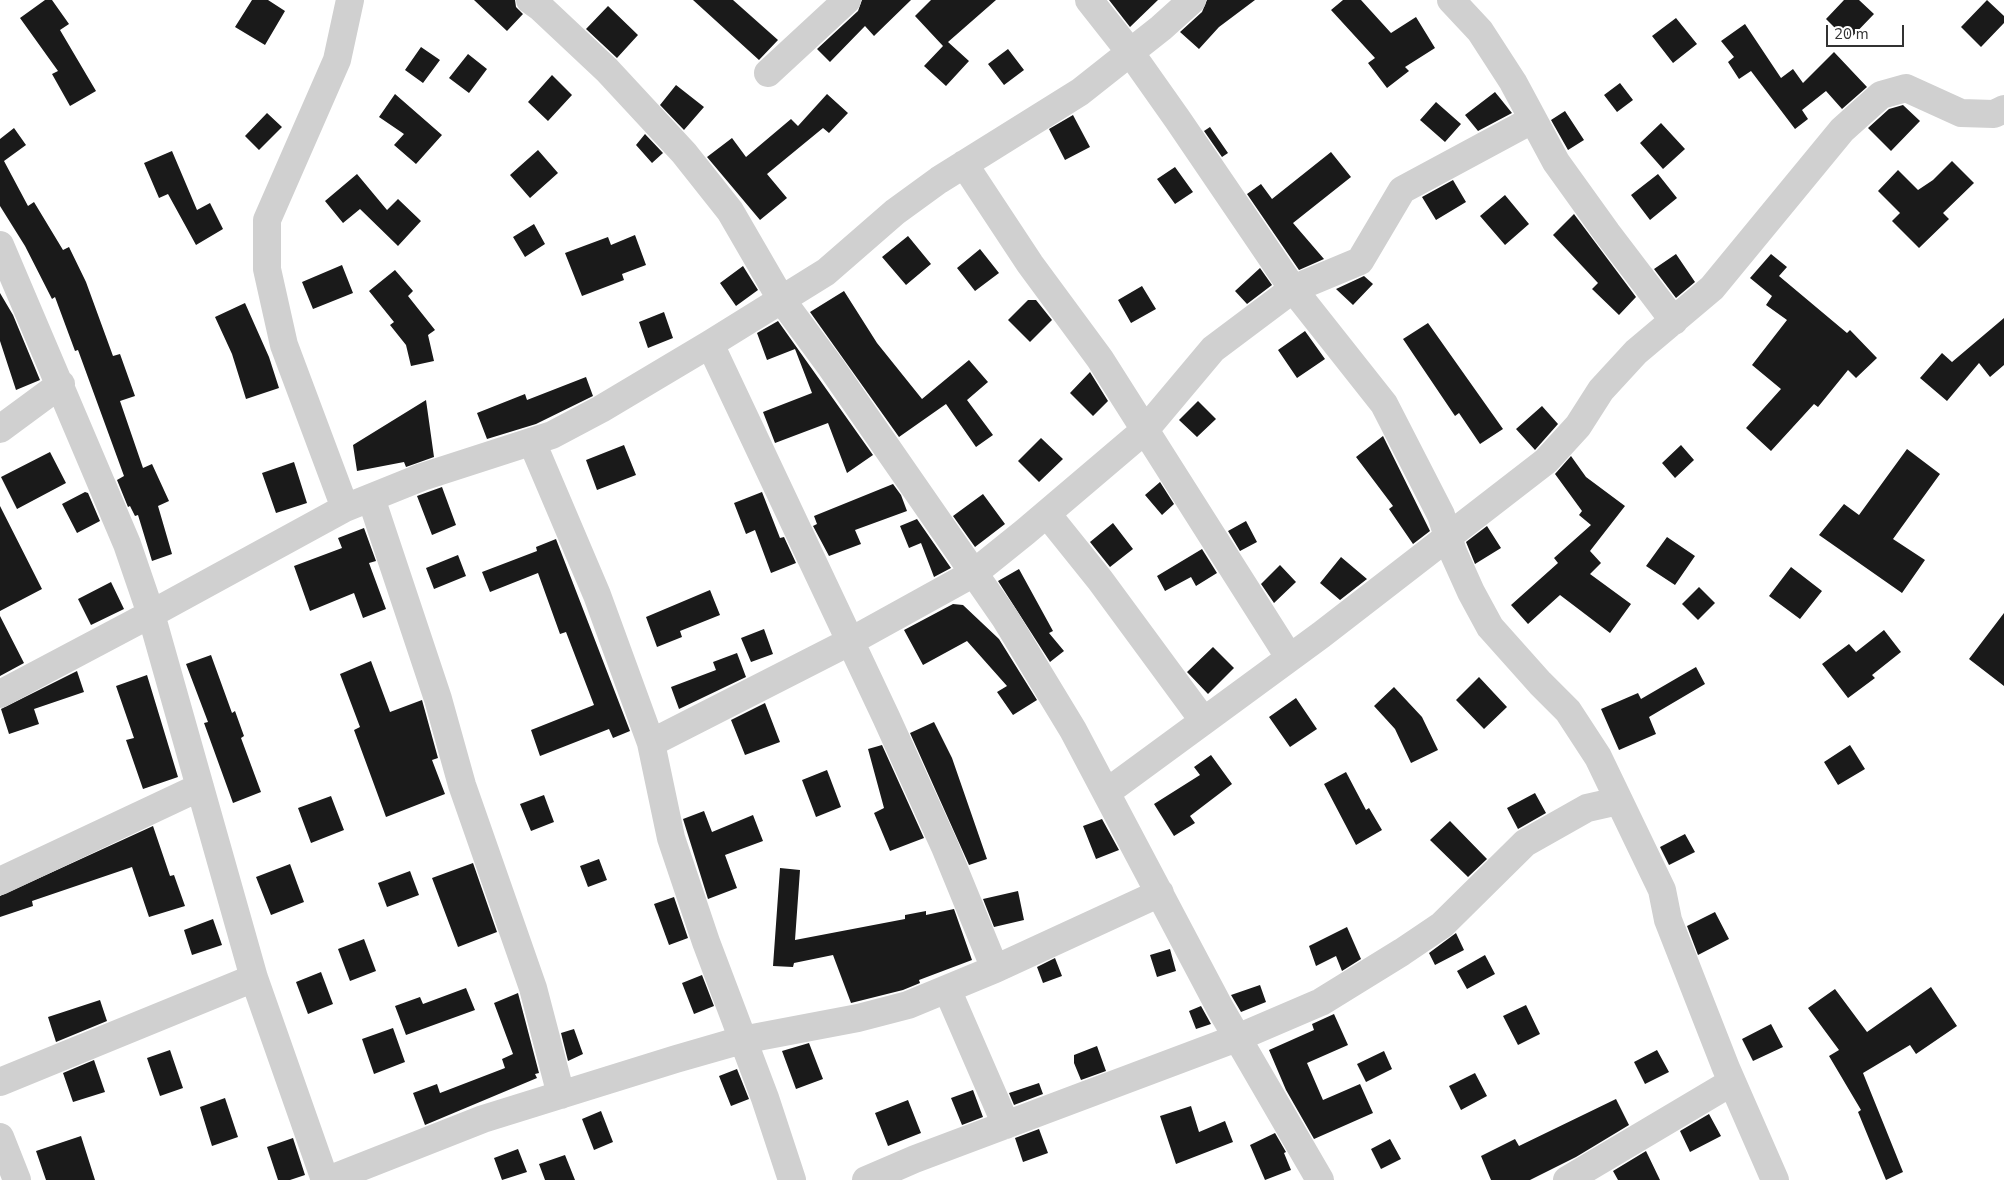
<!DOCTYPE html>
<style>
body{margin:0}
#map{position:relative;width:2004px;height:1180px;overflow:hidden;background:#fff;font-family:"Nunito Sans",sans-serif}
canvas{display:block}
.scale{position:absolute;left:1826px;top:25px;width:78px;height:22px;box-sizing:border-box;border:2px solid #333;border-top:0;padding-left:6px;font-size:15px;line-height:18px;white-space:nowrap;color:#333;-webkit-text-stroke:4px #fff;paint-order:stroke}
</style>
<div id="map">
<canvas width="2004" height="1180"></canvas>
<div class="scale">20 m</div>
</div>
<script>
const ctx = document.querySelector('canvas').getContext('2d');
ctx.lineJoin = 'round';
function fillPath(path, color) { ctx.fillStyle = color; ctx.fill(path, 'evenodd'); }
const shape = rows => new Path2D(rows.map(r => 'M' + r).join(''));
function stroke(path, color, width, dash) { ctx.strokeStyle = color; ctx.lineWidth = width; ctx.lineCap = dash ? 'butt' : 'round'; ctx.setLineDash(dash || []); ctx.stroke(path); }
const building = shape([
 [45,0,52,0,69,24,60,30,96,91,70,106,52,74,58,71,20,18],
 [252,0,268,0,285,11,265,45,235,27],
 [474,0,515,0,516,7,523,14,507,31],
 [693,0,733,0,778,40,759,60],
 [862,0,911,0,874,36,865,26,830,62,817,49,858,11],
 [931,0,996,0,948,42,969,61,946,86,924,66,943,46,915,16],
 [1109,0,1158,0,1130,27],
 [1207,0,1255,0,1219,27,1199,49,1180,32,1202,12],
 [1343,0,1361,0,1391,33,1416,17,1435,48,1405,67,1409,71,1387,88,1368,63,1375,58,1331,10],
 [1844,0,1859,0,1874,14,1848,41,1826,19],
 [1987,0,2004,16,2004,23,1981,47,1961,27],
 [608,6,638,35,617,58,586,29],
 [1676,18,1697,44,1673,63,1652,36],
 [1745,24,1781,78,1793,69,1803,83,1834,52,1867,87,1842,109,1826,91,1802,110,1808,119,1795,129,1751,71,1739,79,1728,62,1734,57,1721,41],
 [421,47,440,60,423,83,405,70],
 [1008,49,1024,70,1004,85,988,64],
 [468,54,487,69,469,93,449,78],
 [552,75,572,95,548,121,528,102],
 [1620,83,1633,100,1617,112,1604,95],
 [676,85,704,107,684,130,660,105],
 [1495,92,1512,113,1478,131,1465,115],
 [395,94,442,135,416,164,394,145,404,134,379,117],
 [827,94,848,113,829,133,823,128,767,174,787,198,760,220,707,157,732,138,746,157,791,119,798,126],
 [1436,102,1461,124,1445,142,1420,120],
 [1903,105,1920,121,1891,151,1868,128,1889,109],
 [1565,111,1584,140,1568,150,1551,120],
 [267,113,282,127,259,150,245,136],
 [1073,115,1090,147,1065,160,1049,129],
 [1661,123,1685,149,1663,169,1640,143],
 [1210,127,1228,153,1222,157,1204,131],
 [14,128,26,145,4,161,28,206,34,202,63,250,69,247,86,282,113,356,120,354,135,396,120,401,143,468,152,464,169,501,158,506,172,554,152,561,138,515,135,516,130,506,128,507,117,480,124,476,78,350,75,351,55,297,52,299,25,246,0,206,0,139],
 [645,134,663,153,652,163,636,145],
 [538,150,558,173,530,198,510,175],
 [172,151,197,210,210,203,223,229,196,245,168,194,159,198,144,163],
 [1331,152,1351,177,1293,223,1324,259,1299,270,1247,194,1261,184,1272,199],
 [1952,161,1974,183,1943,213,1949,219,1919,248,1892,221,1900,213,1878,191,1898,170,1918,190,1933,180],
 [1175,167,1193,192,1175,204,1157,179],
 [357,174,387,210,398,199,421,221,398,246,360,209,343,223,325,201],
 [1658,174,1677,198,1650,220,1631,195],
 [1453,180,1466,202,1436,220,1422,197],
 [1505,195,1529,224,1505,245,1480,216],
 [1574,214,1636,297,1619,315,1592,289,1598,283,1553,235],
 [534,224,545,244,525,257,513,237],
 [635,235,646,265,622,274,624,280,582,296,565,253,608,237,611,245],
 [908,236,931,264,906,285,882,257],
 [980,249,999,273,975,291,957,268],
 [1676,254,1695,282,1676,298,1654,269],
 [1771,254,1787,267,1779,276,1847,333,1850,330,1877,358,1856,378,1848,370,1818,407,1814,404,1771,451,1746,428,1781,389,1752,365,1787,320,1766,305,1772,296,1750,278],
 [342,265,353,293,313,309,302,282],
 [743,266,758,290,736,306,720,283],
 [1260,268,1272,285,1247,304,1235,291],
 [395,270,413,291,408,296,435,330,428,335,434,361,411,366,406,345,390,325,394,322,369,291],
 [1364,276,1373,284,1353,305,1336,289],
 [1142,286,1156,309,1131,323,1118,300],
 [844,291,877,343,922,399,969,360,988,382,967,400,993,435,976,447,946,404,899,437,810,312],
 [0,293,13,315,40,380,16,390,0,341],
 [1028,300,1036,300,1052,320,1030,342,1008,320],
 [245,303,269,357,279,388,246,399,232,354,215,317],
 [664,312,673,338,648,348,639,322],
 [2004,318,2004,365,1990,377,1979,363,1947,401,1920,378,1942,353,1952,362],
 [778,321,873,455,847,473,828,423,775,443,763,412,812,393,795,349,767,360,757,333],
 [1428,323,1503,429,1480,444,1459,413,1455,416,1403,339],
 [1305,331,1325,359,1297,378,1278,350],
 [1090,372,1108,401,1093,416,1070,393],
 [586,377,593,396,536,424,487,439,477,413,525,394,527,400],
 [426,400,434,457,406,467,404,462,357,471,353,445],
 [1198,401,1216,419,1197,437,1179,420],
 [1542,406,1558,424,1535,450,1516,429],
 [1383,436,1430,531,1413,544,1389,509,1393,506,1356,457],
 [1041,438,1063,459,1039,482,1018,461],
 [624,445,636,475,597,490,586,460],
 [1681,445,1694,460,1675,478,1662,463],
 [1907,449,1940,474,1893,539,1925,560,1902,593,1819,535,1844,504,1859,515],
 [50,452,66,483,17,509,1,477],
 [1571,456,1586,477,1625,506,1590,551,1601,563,1590,574,1631,604,1610,633,1560,595,1528,624,1511,605,1558,563,1554,558,1591,525,1579,515,1582,511,1555,474],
 [294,462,307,503,276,513,262,473],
 [1160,482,1174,504,1162,515,1145,495],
 [893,484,901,495,907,511,855,530,861,544,829,556,813,526,817,524,814,516],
 [442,487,456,525,432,535,417,496],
 [85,492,88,493,100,521,77,533,62,504],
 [762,492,780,538,784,537,796,563,771,573,755,530,746,534,734,503],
 [983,494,1005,524,975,547,953,516],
 [0,506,42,589,0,611],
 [917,519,951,568,934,577,921,543,909,548,900,526],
 [1246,521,1257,542,1240,551,1228,531],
 [1113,523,1133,549,1110,567,1090,542],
 [1487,526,1501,548,1475,564,1466,542],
 [364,528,376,561,369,563,386,609,363,618,354,593,310,611,294,566,342,548,338,538],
 [1667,537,1695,556,1675,585,1646,566],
 [556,539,630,731,613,738,609,729,540,756,531,730,594,705,566,632,560,634,538,573,490,592,482,572,537,551,536,547],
 [1202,549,1217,573,1196,586,1191,577,1165,591,1157,576],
 [458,555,466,576,434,589,426,568],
 [1341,557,1367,579,1340,600,1320,583],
 [1280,565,1296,582,1274,603,1261,584],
 [1791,567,1822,591,1800,619,1769,596],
 [1019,569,1053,631,1049,633,1064,651,1050,662,998,581],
 [111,582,124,609,91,625,78,599],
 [1699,587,1715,603,1698,620,1682,604],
 [710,590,720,615,680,631,682,637,657,647,646,617],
 [953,604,963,605,999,639,1037,700,1013,715,997,692,1007,686,967,641,923,665,904,630],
 [2004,613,2004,686,1969,659],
 [0,616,24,663,0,676],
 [764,629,773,654,751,662,741,638],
 [1884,630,1901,652,1872,675,1875,678,1848,698,1822,664,1849,644,1856,652],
 [1213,647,1234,668,1208,694,1187,672],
 [737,653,746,677,679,709,671,687,716,670,713,662],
 [211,655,232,713,235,711,244,736,241,738,261,792,233,803,204,723,208,722,186,664],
 [371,661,390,712,422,700,438,758,432,760,445,794,386,817,354,730,360,727,340,674],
 [1696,667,1705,684,1649,717,1656,734,1619,750,1601,709,1638,693,1641,699],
 [77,671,84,692,34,709,39,724,9,734,1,709],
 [147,675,178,777,143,789,126,740,134,738,116,686],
 [1479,677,1507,707,1484,729,1456,700],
 [1394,687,1422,717,1438,750,1411,763,1395,729,1374,706],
 [1296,698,1317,729,1290,747,1269,717],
 [765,703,780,742,745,755,731,720],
 [934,722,952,758,987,859,969,865,910,733],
 [882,745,924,838,890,851,874,813,884,808,868,749],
 [1850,745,1865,769,1838,785,1824,762],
 [1211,755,1232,784,1190,816,1195,823,1174,836,1154,804,1200,775,1194,767],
 [827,770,841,807,816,817,802,780],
 [1346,772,1366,810,1369,808,1382,830,1356,845,1324,784],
 [1535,793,1546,813,1518,829,1507,808],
 [544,795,554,822,531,831,520,804],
 [331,796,344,830,311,843,298,808],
 [704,811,712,832,753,815,763,841,725,855,737,888,708,899,683,819],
 [1102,819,1119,850,1096,859,1083,826],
 [1450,821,1487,859,1468,877,1430,840],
 [153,826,170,876,174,875,185,906,149,917,132,867,32,901,33,906,0,917,0,896],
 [1685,834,1695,852,1669,865,1660,847],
 [599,859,607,880,588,887,580,866],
 [473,863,497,932,458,947,432,878],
 [290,864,304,902,271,915,256,877],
 [780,868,800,870,795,940,905,919,905,915,926,911,926,915,954,909,972,960,919,980,920,983,903,990,851,1003,833,955,794,963,793,967,773,966],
 [410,871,419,895,387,907,378,883],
 [1018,891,1024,920,994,927,983,899],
 [674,897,688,938,669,945,654,904],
 [1715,912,1729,939,1698,955,1687,926],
 [213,919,222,945,192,955,184,930],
 [1347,927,1361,959,1342,971,1336,956,1316,966,1309,946],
 [1456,933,1464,950,1435,965,1429,953],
 [364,939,376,971,350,981,338,949],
 [1170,949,1176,971,1157,977,1150,955],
 [1485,955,1495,974,1467,989,1457,971],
 [1055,958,1062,976,1043,983,1037,967],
 [321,972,333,1004,308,1014,296,982],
 [702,975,714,1006,694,1014,682,983],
 [1260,985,1266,1002,1241,1012,1231,995],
 [1931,987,1957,1026,1916,1054,1910,1045,1863,1073,1903,1172,1886,1180,1858,1112,1861,1110,1829,1056,1839,1050,1808,1008,1835,989,1867,1032],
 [466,988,475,1010,406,1035,395,1006,420,997,423,1004],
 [518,993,539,1073,535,1074,537,1078,425,1125,413,1093,437,1084,440,1093,505,1068,502,1059,513,1054,494,1003],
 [100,1000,107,1021,56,1042,48,1017],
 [1526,1005,1540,1034,1518,1045,1503,1016],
 [1201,1006,1211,1024,1196,1029,1189,1011],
 [1334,1014,1348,1045,1307,1063,1323,1100,1360,1084,1373,1113,1314,1139,1286,1090,1269,1050,1314,1030,1312,1024],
 [1771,1024,1783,1047,1753,1061,1742,1039],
 [393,1028,405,1062,374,1074,362,1039],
 [574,1029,583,1054,568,1061,561,1033],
 [809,1043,823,1079,796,1089,782,1051],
 [1097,1046,1106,1071,1081,1080,1074,1063,1074,1055],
 [170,1050,183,1088,160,1096,147,1058],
 [1657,1050,1669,1072,1645,1084,1634,1062],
 [1384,1051,1392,1069,1366,1082,1357,1064],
 [94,1060,105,1092,73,1102,63,1073],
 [737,1069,749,1099,731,1106,719,1076],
 [1475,1073,1487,1096,1461,1110,1449,1086],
 [1039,1083,1043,1094,1014,1105,1009,1093],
 [973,1090,983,1117,962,1125,951,1098],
 [225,1098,238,1137,212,1146,200,1107],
 [1616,1099,1629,1125,1576,1157,1530,1180,1491,1180,1481,1156,1515,1139,1519,1146],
 [908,1100,921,1133,888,1146,875,1113],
 [1191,1106,1199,1132,1225,1121,1233,1142,1176,1164,1160,1116],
 [601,1111,613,1142,594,1150,582,1119],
 [1709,1114,1721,1136,1690,1152,1680,1131],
 [1039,1129,1048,1153,1023,1162,1015,1138],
 [1275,1133,1286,1152,1284,1153,1291,1170,1265,1180,1250,1145],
 [81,1136,95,1180,46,1180,36,1151],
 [293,1138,305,1175,290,1180,278,1180,267,1147],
 [1390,1139,1401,1159,1381,1169,1371,1149],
 [518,1149,527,1172,502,1180,494,1158],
 [1646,1151,1660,1180,1618,1180,1613,1171],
 [565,1155,575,1180,545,1180,539,1164]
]);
const minor = shape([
 [530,0,541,8,607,70,684,153,730,211,781,299,831,367,1005,618,1073,730,1220,1008,1320,1180],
 [1089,0,1130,52,1178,120,1293,289,1384,404,1441,515,1453,552,1471,592,1490,627,1540,683,1568,711,1598,757,1662,890,1668,920,1726,1068,1775,1180],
 [1451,0,1480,31,1513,82,1556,162,1607,233,1674,321],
 [768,73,847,0],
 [964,164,1030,264,1100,359,1289,657],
 [0,245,127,544,151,614,0,694],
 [710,344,886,717,945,847,995,969],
 [0,429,61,384],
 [532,442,597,595,651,743,671,838,706,942,765,1098,792,1180],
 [371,498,438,699,462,785,533,988,561,1095],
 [345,508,422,477,552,435,601,409,710,344,826,272,895,212,939,180,1080,92,1161,28,1192,0],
 [1047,514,1100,580,1203,720],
 [651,743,851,641,974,573,1025,532,1145,430,1213,349,1293,289,1360,261,1402,190,1532,120],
 [1107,792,1321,635,1546,461,1578,426,1601,390,1636,352,1712,288,1842,130,1881,95,1906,88,1961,113,1994,114,2004,109],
 [0,881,200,787],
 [947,989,1006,1125],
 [0,1082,254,978],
 [0,1137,17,1180],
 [325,1180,254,978,151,614,345,508,284,345,267,269,267,220,337,60,350,0],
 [328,1180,483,1119,676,1059,742,1040,858,1018,908,1005,995,969,1160,893],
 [866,1180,915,1159,1237,1038,1321,1002,1402,952,1442,925,1525,843,1587,808,1618,801],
 [1567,1180,1732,1082]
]);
fillPath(building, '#1a1a1a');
stroke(minor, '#d0d0d0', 28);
</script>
